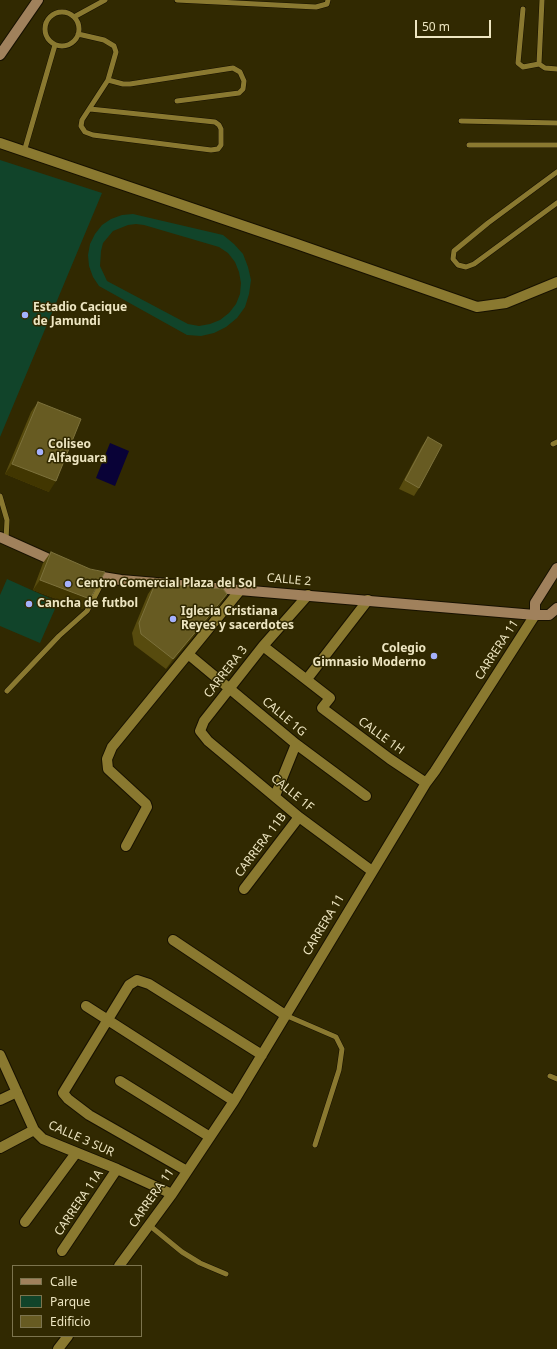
<!DOCTYPE html>
<style>
body{margin:0}
#map{position:relative;width:557px;height:1349px;overflow:hidden;background:#312901;font-family:"Noto Sans",sans-serif}
canvas{display:block}
.legend{position:absolute;left:12px;top:1265px;width:130px;height:72px;box-sizing:border-box;background:#312901;border:1px solid #7c744e;margin:0;padding:5px 7px;list-style:none;font-size:12px;color:#ede5c1}
.legend li{display:flex;align-items:center;gap:8px;height:20px}
.legend b{width:20px;border:1px solid #7c744e}
.scale{position:absolute;left:415px;top:20px;width:76px;height:18px;box-sizing:border-box;border:2px solid #ede5c1;border-top:0;padding-left:5px;font-size:12px;line-height:14px;white-space:nowrap;color:#ede5c1;-webkit-text-stroke:3px #312901;paint-order:stroke}
</style>
<div id="map">
<canvas width="557" height="1349"></canvas>
<ul class="legend">
<li><b style="height:5px;background:#a0815c"></b>Calle</li>
<li><b style="height:11px;background:#11442a"></b>Parque</li>
<li><b style="height:11px;background:#675b22"></b>Edificio</li>
</ul>
<div class="scale">50 m</div>
</div>
<script>
const ctx = document.querySelector('canvas').getContext('2d');
ctx.lineJoin = 'round';
function fillPath(path, color) { ctx.fillStyle = color; ctx.fill(path, 'evenodd'); }
const shape = rows => new Path2D(rows.map(r => 'M' + r).join(''));
function stroke(path, color, width, dash) { ctx.strokeStyle = color; ctx.lineWidth = width; ctx.lineCap = dash ? 'butt' : 'round'; ctx.setLineDash(dash || []); ctx.stroke(path); }
function drawText(font, color, halo, rows, align = 'center') {
  ctx.font = font + ' "Noto Sans",sans-serif'; ctx.lineWidth = 3; ctx.setLineDash([]); ctx.textBaseline = 'middle'; ctx.strokeStyle = halo; ctx.fillStyle = color; for (const [text, x, y, turn = 0] of rows) {
    ctx.save(); ctx.translate(x, y); ctx.rotate((+turn || 0) * Math.PI / 180); ctx.textAlign = isNaN(turn) ? turn : align; if (halo) ctx.strokeText(text, 0, 0); ctx.fillText(text, 0, 0); ctx.restore();
  }
}
const green = shape([
 [0,160,102,193,0,437],
 [133,214,223,235,234,244,243,254,248,267,251,280,249,294,245,307,237,318,226,327,214,333,201,336,187,335,99,286,93,277,89,266,88,255,90,244,95,234,102,225,111,219,122,215],
 [136,224,144,225,219,247,228,253,235,262,239,272,241,283,240,294,236,304,229,313,220,320,210,324,199,326,188,324,107,281,100,266,101,251,103,243,113,231,128,225],
 [7,579,58,602,40,643,0,626,0,595]
]);
const water = shape([
 [110,443,129,451,115,486,96,478]
]);
const lane = shape([
 [177,0,316,7,327,4,328,0],
 [542,0,539,64,545,68,557,69],
 [523,9,518,63,523,67,539,64],
 '45 29a17 17 0 1 1 34 0a17 17 0 1 1-34 0Z',
 [74,17,105,0],
 [78,34,104,40,114,46,116,52,108,80,82,120,81,126,85,132,93,135,211,150,218,149,221,145,221,129,219,125,215,122,90,109],
 [108,80,123,84,130,84,233,68,240,72,244,81,243,89,239,93,177,101],
 [461,121,557,123],
 [469,145,557,145],
 [24,152,55,45],
 [557,172,488,223,454,251,453,259,458,265,466,267,474,264,557,203],
 [553,444,557,442],
 [0,496,7,520,6,540],
 [7,691,59,636,87,611,105,577],
 [285,1015,336,1037,342,1049,339,1070,315,1145],
 [550,1076,557,1079],
 [149,1225,182,1252,200,1263,226,1274]
]);
const street = shape([
 [0,143,294,243,477,307,506,303,557,282],
 [308,595,263,646,204,721,200,731,208,741,299,817,372,871],
 [263,646,330,698,322,708,390,759,426,783],
 [188,654,296,744,366,796],
 [307,679,368,600],
 [275,796,296,744],
 [126,846,147,807,146,804,108,769,107,759,112,747,241,589],
 [244,889,299,817],
 [173,940,285,1015],
 [86,1006,234,1101],
 [0,1055,34,1130,43,1139,117,1169,172,1194],
 [120,1081,210,1137],
 [0,1100,17,1092],
 [0,1148,34,1130],
 [187,1171,89,1115,68,1099,63,1093,129,985,137,980,149,984,262,1055],
 [25,1222,76,1153],
 [62,1251,117,1169],
 [119,1266,172,1194,234,1101,426,783,435,771,535,615],
 [58,1349,68,1336]
]);
const secondary = shape([
 [0,55,38,0],
 [0,537,58,563],
 [90,575,121,580,535,615,549,615,557,608],
 [535,615,535,603,557,568]
]);
const wall = shape([
 [38,402,49,492,5,474,31,412],
 [428,437,419,488,414,496,399,489,422,446],
 [51,552,83,609,33,590,43,563],
 [155,584,220,605,166,669,134,645,132,633,148,594]
]);
const shadedWall = shape([
 [12,464,56,481,49,492,5,474],
 [40,580,90,599,83,609,33,590],
 [227,594,220,605,166,669,173,659]
]);
const building = shape([
 [38,402,81,419,56,481,12,464,38,402],
 [428,437,442,445,419,488,405,480,428,437],
 [51,552,90,569,105,572,90,599,40,580,51,552],
 [155,584,223,589,227,594,173,659,141,634,139,623,155,584]
]);
const markers = [
 [25,315,4,"#a5b1fc"],
 [40,452,4,"#a5b1fc"],
 [68,584,4,"#a5b1fc"],
 [29,604,4,"#a5b1fc"],
 [173,619,4,"#a5b1fc"],
 [434,656,4,"#a5b1fc"]
];
const poiNames = [
 ["Estadio Cacique",33,308],
 ["de Jamundi",33,322],
 ["Coliseo",48,445],
 ["Alfaguara",48,459],
 ["Centro Comercial Plaza del Sol",76,584],
 ["Cancha de futbol",37,604],
 ["Iglesia Cristiana",181,612],
 ["Reyes y sacerdotes",181,626],
 ["Colegio",426,649,"right"],
 ["Gimnasio Moderno",426,663,"right"]
];
const streetNames = [
 ["CALLE 2",289,580,5],
 ["CARRERA 11",497,650,-57],
 ["CARRERA 3",226,672,-52],
 ["CALLE 1G",284,717,40],
 ["CALLE 1H",381,736,36],
 ["CALLE 1F",292,793,39],
 ["CARRERA 11B",261,845,-53],
 ["CARRERA 11",324,925,-59],
 ["CALLE 3 SUR",81,1139,24],
 ["CARRERA 11",152,1198,-55],
 ["CARRERA 11A",79,1203,-56]
];
fillPath(green, '#11442a');
fillPath(water, '#090237');
stroke(lane, '#171100', 6);
stroke(street, '#171100', 12);
stroke(secondary, '#171100', 12);
stroke(lane, '#8a7930', 5);
stroke(street, '#8a7930', 10);
stroke(secondary, '#a0815c', 10);
fillPath(wall, '#574b0e');
fillPath(shadedWall, '#413601');
fillPath(building, '#675b22');
stroke(building, '#7c713b', 1);
for (const [x, y, r, color] of markers) { const dot = new Path2D(); dot.arc(x, y, r, 0, 2 * Math.PI); ctx.fillStyle = color; ctx.fill(dot); stroke(dot, '#312901', 1.5); }
drawText('bold 12px', '#ede5c1', '#312901', poiNames, 'left');
drawText('12px', '#ede5c1', '#312901', streetNames);
</script>
